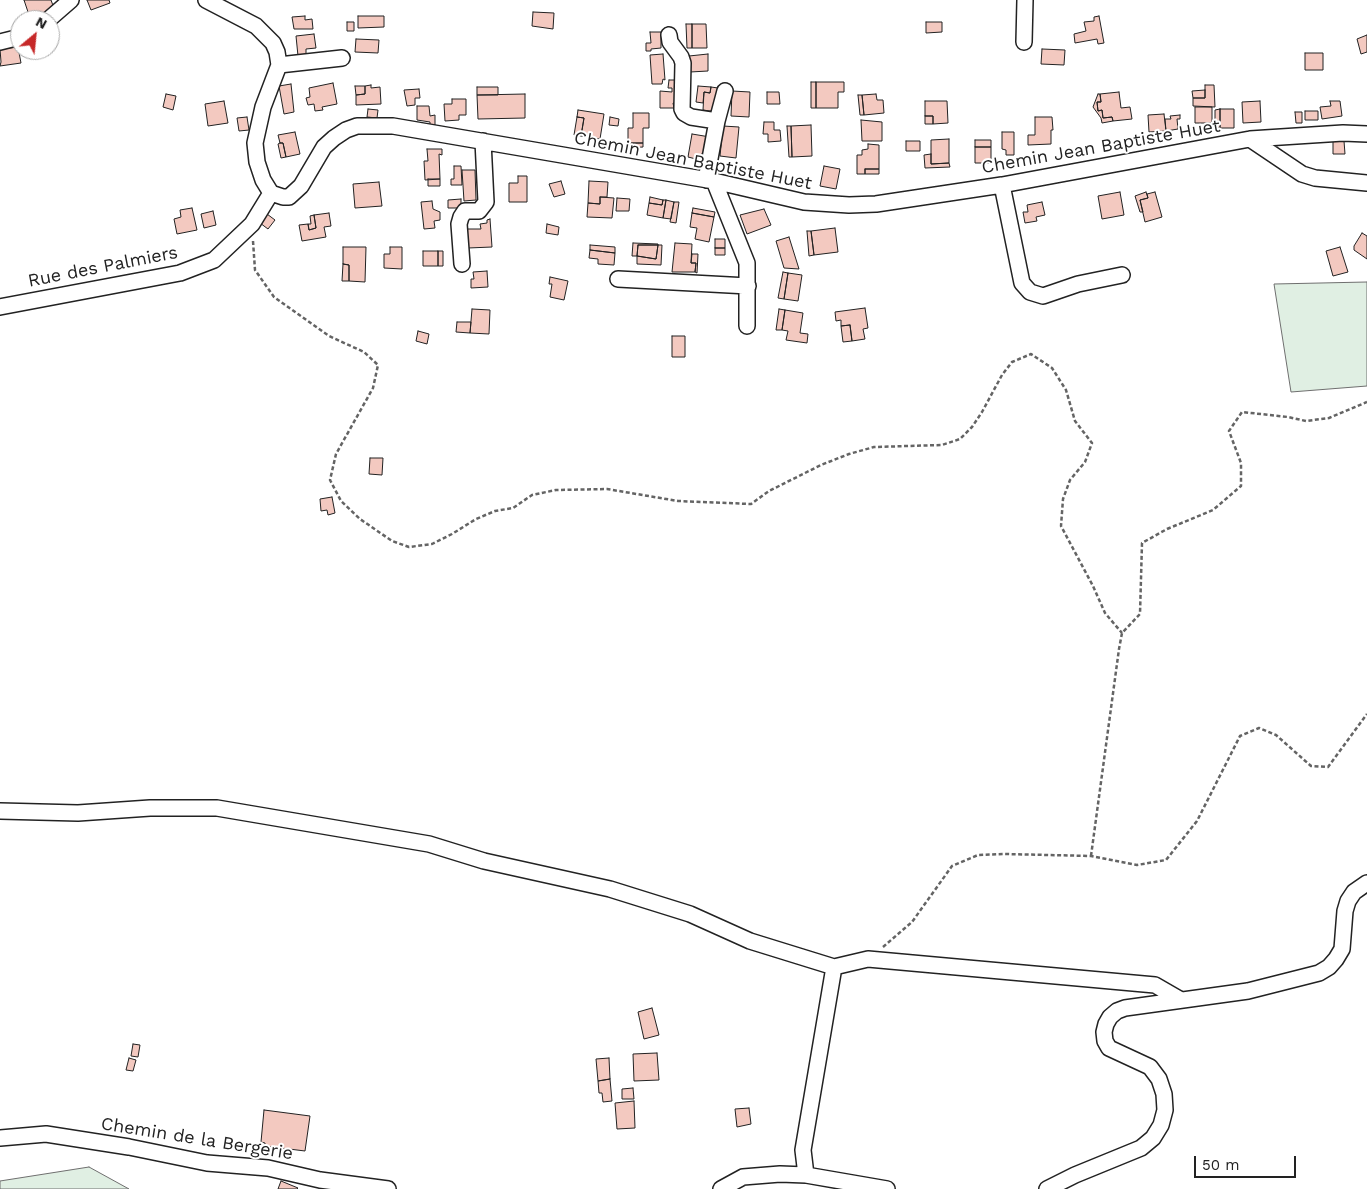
<!DOCTYPE html>
<style>
body{margin:0}
#map{position:relative;width:1367px;height:1189px;overflow:hidden;background:#fff;font-family:"Work Sans",sans-serif}
canvas{display:block}
.north{position:absolute;left:10px;top:10px;width:50px;height:50px;box-sizing:border-box;background:#fff;border:1px solid #a7a7a7;border-radius:50%;rotate:28deg;font-size:14px;font-weight:700;line-height:20px;text-align:center;color:#222}
.north::after{content:'';display:block;margin:auto;width:18px;height:22px;background:#c62828;clip-path:polygon(50% 0,100% 100%,50% 72%,0 100%)}
.scale{position:absolute;left:1194px;top:1156px;width:102px;height:22px;box-sizing:border-box;border:2px solid #222;border-top:0;padding-left:6px;font-size:15px;line-height:18px;white-space:nowrap;color:#222;-webkit-text-stroke:4px #fff;paint-order:stroke}
</style>
<div id="map">
<canvas width="1367" height="1189"></canvas>
<div class="north">N</div>
<div class="scale">50 m</div>
</div>
<script>
const ctx = document.querySelector('canvas').getContext('2d');
ctx.lineJoin = 'round';
function fillPath(path, color) { ctx.fillStyle = color; ctx.fill(path, 'evenodd'); }
const shape = rows => new Path2D(rows.map(r => 'M' + r).join(''));
function stroke(path, color, width, dash) { ctx.strokeStyle = color; ctx.lineWidth = width; ctx.lineCap = dash ? 'butt' : 'round'; ctx.setLineDash(dash || []); ctx.stroke(path); }
function drawText(font, color, halo, rows, align = 'center') {
  ctx.font = font + ' "Work Sans",sans-serif'; ctx.lineWidth = 4; ctx.setLineDash([]); ctx.textBaseline = 'middle'; ctx.strokeStyle = halo; ctx.fillStyle = color; for (const [text, x, y, turn = 0] of rows) {
    ctx.save(); ctx.translate(x, y); ctx.rotate((+turn || 0) * Math.PI / 180); ctx.textAlign = isNaN(turn) ? turn : align; if (halo) ctx.strokeText(text, 0, 0); ctx.fillText(text, 0, 0); ctx.restore();
  }
}
const green = shape([
 [1367,282,1367,386,1291,392,1274,284,1367,282],
 [89,1167,129,1189,0,1189,0,1181,89,1167]
]);
const building = shape([
 [24,0,51,0,55,11,30,18,24,0],
 [87,0,109,0,110,3,91,10,87,0],
 [533,12,554,13,553,29,532,26,533,12],
 [305,16,305,20,312,19,313,29,294,29,292,17,305,16],
 [358,16,384,16,384,27,358,28,358,16],
 [1099,16,1104,43,1098,44,1097,39,1075,43,1074,34,1086,31,1084,22,1094,21,1094,17,1099,16],
 [347,22,354,22,354,31,347,31,347,22],
 [926,22,942,22,942,32,926,33,926,22],
 [686,24,692,24,692,48,687,48,686,24],
 [692,24,706,24,707,48,692,48,692,24],
 [650,32,661,32,661,48,651,49,651,51,646,51,646,43,651,43,650,32],
 [314,34,316,48,306,49,306,56,298,56,296,36,314,34],
 [1367,35,1367,52,1361,54,1357,39,1367,35],
 [356,39,379,40,378,53,355,52,356,39],
 [18,47,21,63,0,66,1,62,0,49,18,47],
 [1042,49,1065,50,1064,65,1041,64,1042,49],
 [1305,53,1323,53,1323,70,1305,70,1305,53],
 [663,54,665,80,663,79,662,84,652,84,650,55,663,54],
 [708,54,708,71,690,72,689,56,708,54],
 [669,80,677,80,678,103,673,103,674,108,660,108,660,91,672,92,672,88,668,88,669,80],
 [811,82,816,82,816,108,811,108,811,82],
 [816,82,844,82,844,92,838,92,838,108,816,108,816,82],
 [333,83,337,104,322,107,323,110,315,111,314,104,308,105,306,98,310,97,309,88,333,83],
 [291,84,294,112,284,114,279,86,291,84],
 [371,85,371,88,380,87,381,104,356,105,356,95,365,94,365,86,371,85],
 [1205,85,1214,85,1215,107,1193,106,1193,98,1205,98,1205,85],
 [355,86,365,86,365,94,356,95,355,86],
 [698,86,711,87,710,93,704,92,703,103,696,102,698,86],
 [477,87,498,87,498,95,477,95,477,87],
 [711,87,718,88,717,112,703,110,704,92,710,93,711,87],
 [419,89,420,98,415,98,415,105,407,106,404,90,419,89],
 [1205,90,1205,98,1193,98,1192,91,1205,90],
 [732,91,750,92,749,117,731,116,732,91],
 [767,92,779,92,780,104,767,104,767,92],
 [1119,92,1121,108,1130,107,1132,119,1113,121,1112,117,1103,118,1102,110,1098,111,1097,102,1101,102,1100,94,1119,92],
 [166,94,176,96,173,110,163,107,166,94],
 [525,94,525,118,478,119,477,95,525,94],
 [876,94,877,100,883,100,884,113,864,115,862,95,876,94],
 [1098,94,1100,94,1101,102,1097,102,1098,111,1102,110,1103,118,1112,117,1113,121,1102,123,1101,118,1093,107,1098,94],
 [858,95,862,95,864,115,860,115,858,95],
 [452,99,466,99,466,115,459,115,459,120,445,121,444,104,452,104,452,99],
 [224,101,228,123,208,126,205,104,224,101],
 [925,101,947,101,948,123,933,124,933,116,925,116,925,101],
 [1260,101,1261,122,1243,123,1242,102,1260,101],
 [1330,101,1340,101,1342,116,1322,119,1320,107,1331,106,1330,101],
 [417,106,429,106,430,116,435,115,435,125,430,126,430,122,417,120,417,106],
 [1195,107,1212,107,1212,123,1195,123,1195,107],
 [368,109,378,110,377,118,367,117,368,109],
 [1220,109,1234,109,1234,128,1220,128,1220,109],
 [1220,109,1220,128,1215,128,1215,110,1220,109],
 [578,110,604,114,600,139,581,136,584,118,577,117,578,110],
 [1305,111,1318,111,1318,120,1305,120,1305,111],
 [1295,112,1302,112,1302,123,1296,123,1295,112],
 [633,113,649,113,649,128,643,128,643,143,628,143,628,128,633,128,633,113],
 [1164,114,1166,131,1149,132,1148,115,1164,114],
 [1180,115,1180,119,1177,119,1178,129,1166,131,1165,119,1171,119,1170,116,1180,115],
 [925,116,933,116,933,124,925,124,925,116],
 [247,117,249,130,239,131,237,118,247,117],
 [577,117,584,118,581,136,574,135,577,117],
 [610,117,619,119,618,126,609,125,610,117],
 [1035,117,1052,117,1053,130,1051,130,1051,144,1028,145,1028,135,1035,135,1035,117],
 [861,120,882,122,882,141,862,141,861,120],
 [764,122,774,122,774,130,780,130,781,141,768,142,768,134,763,134,764,122],
 [811,125,812,156,792,157,791,126,811,125],
 [723,126,739,127,736,158,720,156,723,126],
 [787,126,791,126,792,157,789,157,787,126],
 [295,132,300,154,286,157,283,143,280,143,278,135,295,132],
 [1002,132,1014,132,1014,155,1006,155,1006,150,1002,149,1002,132],
 [692,134,710,137,707,156,701,154,700,160,688,157,692,134],
 [949,139,949,163,931,164,931,140,949,139],
 [975,140,991,140,991,147,975,147,975,140],
 [906,141,920,141,920,151,906,151,906,141],
 [1333,141,1344,141,1345,154,1333,154,1333,141],
 [280,143,283,143,286,157,281,158,278,144,280,143],
 [628,143,643,143,643,147,628,148,628,143],
 [868,144,879,145,879,169,865,169,865,174,857,174,857,155,862,155,862,150,868,149,868,144],
 [975,147,991,147,991,163,975,163,975,147],
 [427,149,442,149,442,155,439,154,440,179,425,180,424,161,428,161,427,149],
 [931,154,931,164,949,163,950,167,925,168,924,155,931,154],
 [454,166,461,166,462,185,451,185,451,179,454,179,454,166],
 [824,166,840,169,836,189,820,186,824,166],
 [865,169,879,169,879,174,865,174,865,169],
 [462,170,475,170,476,200,464,201,462,170],
 [518,176,527,176,527,202,509,202,509,183,518,183,518,176],
 [428,179,440,179,440,186,428,186,428,179],
 [561,181,565,194,554,197,549,184,561,181],
 [589,181,608,182,607,197,600,197,600,204,588,203,589,181],
 [379,182,382,206,355,208,353,184,379,182],
 [1120,192,1124,215,1102,219,1098,196,1120,192],
 [1146,192,1148,198,1140,200,1143,212,1140,212,1135,196,1146,192],
 [1155,192,1162,217,1145,222,1140,200,1148,198,1147,194,1155,192],
 [600,197,614,198,612,218,587,217,588,203,600,204,600,197],
 [650,197,663,200,662,205,649,203,650,197],
 [617,198,630,199,629,211,616,211,617,198],
 [461,199,461,208,448,208,448,200,461,199],
 [663,200,666,200,663,218,647,215,649,203,662,205,663,200],
 [666,200,674,202,671,219,663,218,666,200],
 [432,201,433,209,440,212,440,220,434,221,435,228,424,229,421,202,432,201],
 [674,202,679,202,676,223,670,222,674,202],
 [1042,202,1045,215,1036,217,1037,221,1025,223,1023,212,1028,212,1027,205,1042,202],
 [192,208,197,230,177,234,174,219,181,217,180,210,192,208],
 [693,208,715,212,714,217,692,213,693,208],
 [764,209,771,225,747,234,740,215,764,209],
 [213,211,216,225,204,228,201,214,213,211],
 [329,213,331,226,324,227,326,237,302,241,299,225,308,224,309,230,316,228,314,215,329,213],
 [692,213,714,217,709,242,695,239,697,228,690,227,692,213],
 [267,214,275,220,268,229,260,223,267,214],
 [314,215,316,228,309,230,308,224,311,224,310,216,314,215],
 [490,219,492,247,468,248,467,229,481,229,480,224,487,223,487,220,490,219],
 [547,224,559,227,558,235,546,233,547,224],
 [835,228,838,252,814,255,811,231,835,228],
 [807,231,811,231,814,255,809,256,807,231],
 [1362,233,1367,236,1367,259,1354,250,1354,246,1362,233],
 [789,237,799,269,784,268,776,241,789,237],
 [715,239,725,239,725,248,715,248,715,239],
 [633,243,658,244,658,245,638,245,637,256,632,256,633,243],
 [675,243,692,244,691,263,696,263,695,272,672,272,675,243],
 [590,245,615,247,615,253,590,250,590,245],
 [638,245,658,245,656,259,637,256,638,245],
 [658,245,662,245,661,265,637,264,637,256,656,259,658,245],
 [343,247,366,247,365,282,349,281,349,265,343,264,343,247],
 [390,247,402,247,402,269,384,268,384,254,390,254,390,247],
 [1340,247,1348,272,1333,276,1326,251,1340,247],
 [715,248,725,248,725,255,715,255,715,248],
 [590,250,615,253,614,265,598,264,598,259,589,258,590,250],
 [423,251,438,251,438,266,423,266,423,251],
 [438,251,443,251,443,266,438,266,438,251],
 [692,254,698,254,697,273,695,272,696,263,691,263,692,254],
 [343,264,349,265,349,281,342,281,343,264],
 [487,271,488,287,471,288,471,279,474,279,473,272,487,271],
 [783,272,788,273,784,299,778,298,783,272],
 [788,273,802,275,798,301,784,299,788,273],
 [550,277,568,281,564,300,550,297,552,284,549,284,550,277],
 [865,308,868,328,863,329,865,339,852,341,850,325,841,326,841,320,836,321,835,312,865,308],
 [472,309,490,310,489,334,470,333,472,309],
 [779,309,785,310,782,330,776,330,779,309],
 [785,310,803,313,800,333,808,334,807,343,786,340,788,331,782,330,785,310],
 [457,322,471,322,470,333,456,332,457,322],
 [850,325,852,341,843,342,841,326,850,325],
 [418,331,429,334,427,344,416,341,418,331],
 [672,336,685,336,685,357,672,357,672,336],
 [370,458,383,458,382,475,369,474,370,458],
 [332,497,335,513,328,515,327,510,321,511,320,499,332,497],
 [652,1008,659,1035,644,1039,638,1012,652,1008],
 [133,1044,140,1045,138,1057,131,1056,133,1044],
 [657,1053,659,1080,634,1081,633,1054,657,1053],
 [129,1058,136,1060,133,1071,126,1070,129,1058],
 [609,1058,610,1079,598,1081,596,1059,609,1058],
 [610,1079,612,1101,603,1102,602,1093,599,1093,598,1081,610,1079],
 [633,1088,634,1099,622,1099,622,1089,633,1088],
 [634,1101,635,1128,617,1129,615,1103,634,1101],
 [749,1108,751,1124,737,1127,735,1109,749,1108],
 [264,1110,310,1116,305,1151,265,1146,265,1143,261,1142,264,1110],
 [281,1181,298,1188,297,1189,278,1189,281,1181]
]);
const path = shape([
 [253,241,255,270,274,297,329,336,364,352,378,365,373,388,336,454,330,480,341,501,360,519,392,541,409,547,432,544,452,534,476,519,495,511,513,508,532,495,556,490,607,489,678,501,751,504,769,491,821,465,849,454,874,447,942,445,960,439,972,427,982,412,1002,375,1012,362,1031,354,1052,368,1066,390,1075,421,1092,443,1085,462,1070,480,1063,499,1061,526,1093,586,1105,613,1122,633],
 [1091,856,1119,649,1122,633,1140,614,1142,543,1167,529,1213,510,1241,486,1241,463,1229,431,1242,412,1288,417,1306,421,1329,418,1367,402],
 [883,947,912,922,952,866,978,855,1005,854,1091,856,1137,865,1166,860,1197,821,1240,736,1259,728,1276,735,1311,766,1328,767,1367,714]
]);
const minor = shape([
 [206,0,256,26,273,43,277,52,279,65,263,107,255,143,257,162,263,180,271,193,283,197,289,197,301,186,324,147,334,138,346,130,357,126,393,126,714,181,804,202,849,205,876,204,1002,185,1250,139,1343,133,1367,134],
 [48,20,71,0],
 [669,35,670,42,681,57,683,63,682,109,684,113,691,117,717,121],
 [0,42,20,37],
 [1024,42,1025,0],
 [279,65,342,58],
 [1250,139,1302,174,1315,178,1367,183],
 [706,180,717,121,725,91],
 [714,181,747,263,747,326],
 [1002,185,1022,283,1030,292,1043,296,1078,284,1122,275],
 [462,264,459,224,461,217,465,211,479,211,486,202,483,141],
 [618,279,748,286],
 [0,307,180,273,214,260,252,224,271,193],
 [0,811,78,813,150,808,217,808,429,844,484,861,610,889,690,914,750,941,834,967,803,1150,806,1175],
 [834,967,868,959,1155,985,1181,1000],
 [0,1138,46,1134,129,1147,207,1163,268,1168,320,1180,388,1189],
 [721,1189,743,1177,780,1174,806,1175,887,1189],
 [1047,1189,1075,1175,1141,1148,1153,1138,1161,1125,1165,1110,1164,1094,1159,1079,1150,1067,1109,1048,1105,1041,1104,1032,1106,1024,1110,1017,1117,1011,1125,1008,1248,991,1319,973,1329,967,1336,959,1342,949,1345,911,1348,901,1354,892,1367,883]
]);
const streetNames = [
 ["Chemin Jean Baptiste Huet",1101,147,-10],
 ["Chemin Jean Baptiste Huet",693,161,11],
 ["Rue des Palmiers",103,267,-11],
 ["Chemin de la Bergerie",197,1139,9]
];
fillPath(green, '#e0efe3');
stroke(green, '#6f6f6f', 1);
fillPath(building, '#f3c9c0');
stroke(building, '#222', 1);
stroke(minor, '#222', 18);
stroke(path, '#646464', 2.5, [4, 2.5]);
stroke(minor, '#fff', 15);
drawText('18px', '#222', '#fff', streetNames);
</script>
